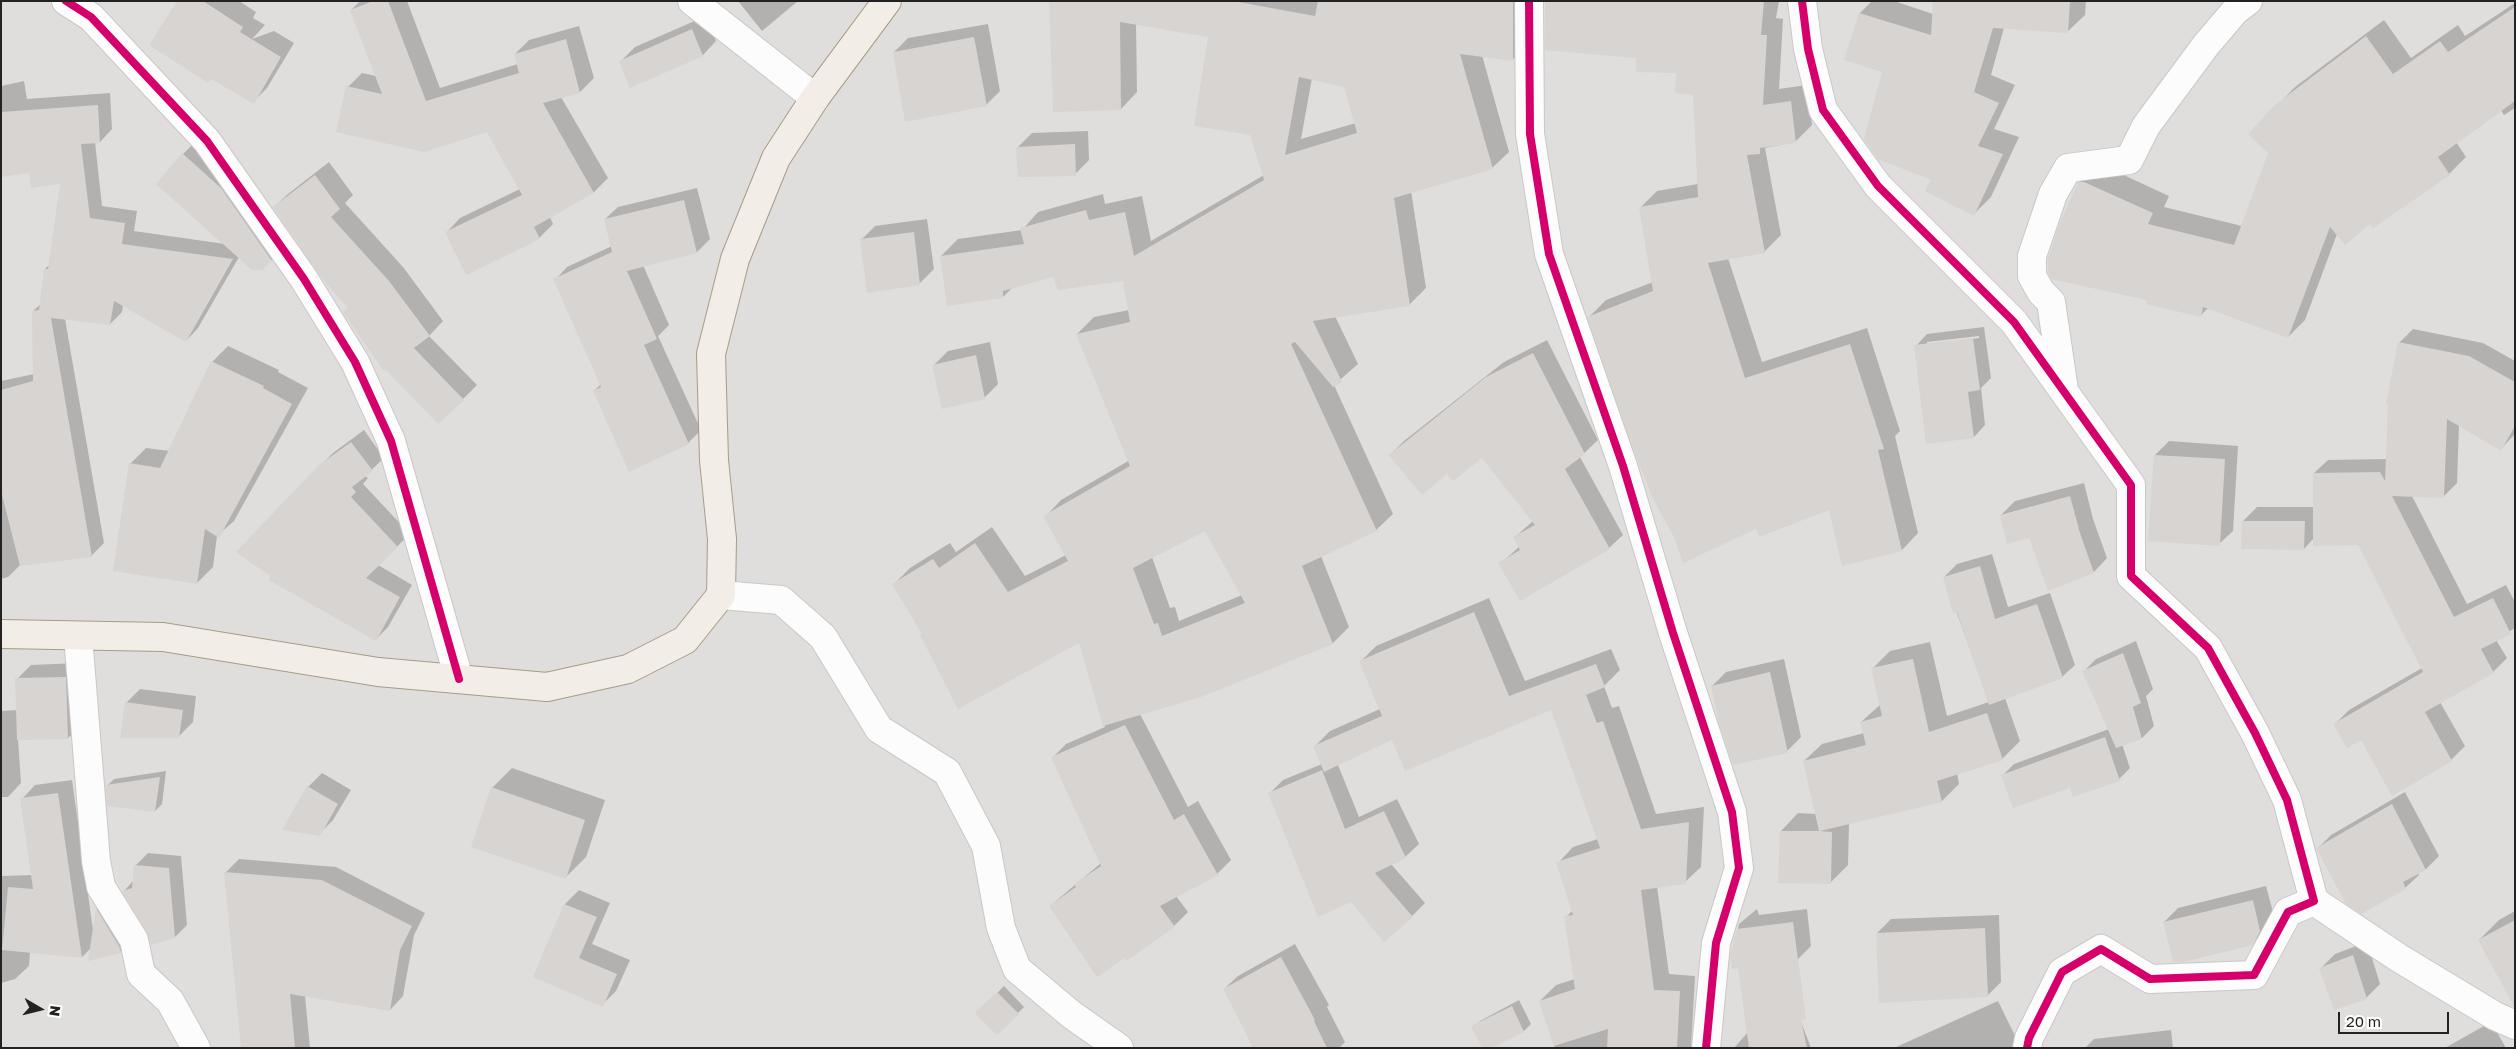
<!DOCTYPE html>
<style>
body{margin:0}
#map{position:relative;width:2516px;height:1049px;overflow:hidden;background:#f0eeeb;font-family:"Golos Text",sans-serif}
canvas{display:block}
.frame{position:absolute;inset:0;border:2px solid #222;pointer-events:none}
.north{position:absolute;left:15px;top:984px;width:50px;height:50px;-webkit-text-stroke:4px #fff;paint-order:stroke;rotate:98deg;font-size:14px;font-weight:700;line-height:20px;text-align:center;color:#222}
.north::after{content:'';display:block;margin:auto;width:18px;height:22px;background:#222;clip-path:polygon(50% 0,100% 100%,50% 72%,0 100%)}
.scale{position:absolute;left:2338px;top:1012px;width:111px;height:22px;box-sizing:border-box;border:2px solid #222;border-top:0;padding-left:6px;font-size:15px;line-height:18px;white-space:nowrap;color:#222;-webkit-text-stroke:4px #fff;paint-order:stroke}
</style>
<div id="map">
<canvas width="2516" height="1049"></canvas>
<div class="frame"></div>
<div class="north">N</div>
<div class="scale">20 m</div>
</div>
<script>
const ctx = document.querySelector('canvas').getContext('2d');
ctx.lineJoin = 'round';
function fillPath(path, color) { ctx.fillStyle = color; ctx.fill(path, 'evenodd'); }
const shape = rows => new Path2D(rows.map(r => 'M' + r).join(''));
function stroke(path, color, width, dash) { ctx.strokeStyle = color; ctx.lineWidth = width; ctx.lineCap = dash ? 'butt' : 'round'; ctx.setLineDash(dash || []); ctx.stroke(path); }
const residential = shape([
 [1,1,2515,1,2515,1048,1,1048]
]);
const shadow = shape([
 [178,1,239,1,256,12,253,18,265,25,252,39,274,31,294,43,267,88,253,102],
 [360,1,407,1,440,88,518,64,515,54,529,40,579,26,594,78,580,92,561,97,608,178,594,192,550,217,553,224,539,238,447,232,460,218,520,189,487,131,348,87,362,73,376,76,351,10],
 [738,1,798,1,762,31],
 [1051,1,1530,1,1529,43,1513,59,1482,55,1509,152,1492,168,1411,191,1426,288,1409,305,1335,316,1358,364,1334,385,1393,514,1376,530,1321,556,1349,627,1333,643,1140,714,1188,807,1198,801,1231,860,1217,874,1176,896,1188,912,1174,926,1050,906,1101,863,1052,758,1066,744,1105,727,1080,641,923,633,894,584,910,568,950,543,956,552,992,527,1025,576,1066,555,1045,517,1061,500,1130,460,1077,334,1094,317,1129,310,1124,280,1053,275,1013,287,1003,297,941,256,958,239,1022,230,1038,212,1103,194,1105,204,1142,196,1151,241,1264,175,1251,134,1210,36,1136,23,1137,92,1121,109],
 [1312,78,1345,86,1356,123,1301,139],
 [1205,530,1242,595,1179,621,1175,607,1170,608,1152,557],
 [1546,1,1779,1,1776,18,1783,19,1779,89,1807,85,1812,125,1795,142,1765,148,1781,235,1764,252,1728,258,1762,362,1867,328,1900,431,1895,436,1918,533,1902,550,1830,509,1757,527,1675,536,1589,317,1606,300,1653,282,1640,208,1657,191,1698,184,1694,93,1677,72,1638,57],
 [1872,1,1894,1,1933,14,1934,1,2086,1,2085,15,2067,32,2004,28,1991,75,2015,85,1994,129,2019,137,1991,197,1974,214,1933,179,1884,72,1846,60,1860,13],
 [2515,3,2515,108,2504,115,2501,110,2456,142,2466,157,2449,174,2370,223,2337,234,2305,320,2288,337,2209,307,2200,316,2149,299,2079,183,2097,166,2102,165,2169,196,2164,207,2242,226,2269,153,2249,134,2295,87,2384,20,2411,58,2458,25,2465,36],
 [706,16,716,41,703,55,621,61,635,47],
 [988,24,1000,91,986,105,894,52,908,38],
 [24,81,27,99,110,93,112,129,100,142,95,142,102,206,137,211,134,231,225,244,183,154,194,143,283,249,262,269,239,257,198,328,186,341,123,305,122,312,110,324,65,319,104,543,91,556,20,565,8,577,1,579,1,381,34,374,33,311,42,303,45,269,50,264,62,183,30,171,1,176,1,86],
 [1088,131,1089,160,1075,174,1018,147,1032,133],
 [329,162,353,195,345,203,403,267,443,321,429,336,477,385,463,399,349,308,274,207,288,194],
 [697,188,710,239,697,252,643,265,669,325,658,336,701,430,688,443,594,391,601,384,555,280,567,267,612,246,605,219,618,207],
 [927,219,934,269,920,283,868,291,861,240,875,226],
 [1984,327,1991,378,1981,388,1985,425,1974,437,1916,346,1927,334],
 [1979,336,1979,338,1927,345,1927,342],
 [2413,329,2483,343,2515,361,2514,435,2501,449,2459,425,2457,483,2443,497,2412,496,2467,604,2506,585,2515,602,2515,628,2496,640,2507,658,2493,672,2440,702,2465,746,2451,760,2392,794,2361,739,2335,724,2349,710,2422,668,2359,544,2314,538,2304,549,2243,521,2257,507,2314,507,2314,473,2328,460,2387,459,2399,343],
 [1547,340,1598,440,1580,457,1623,535,1609,548,1500,564,1520,546,1515,537,1533,521,1482,457,1447,472,1390,455,1404,441,1504,362],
 [990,342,998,384,984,398,934,365,948,351],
 [228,346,279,370,278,372,308,388,234,521,217,536,213,567,197,583,130,464,146,448,170,451,212,362],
 [364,430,384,458,365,476,368,478,363,484,410,534,378,565,412,585,388,627,375,640,320,466,333,453],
 [2169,441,2238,446,2233,531,2219,544,2155,455],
 [2084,483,2093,519,2107,558,2094,572,2030,537,2001,515,2015,501],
 [1992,554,2008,607,2050,593,2075,665,2062,677,2005,698,2020,741,2002,759,1957,773,1959,784,1942,801,1849,823,1848,865,1830,883,1781,831,1798,813,1816,814,1804,761,1822,744,1864,733,1861,722,1881,704,1872,669,1890,651,1930,642,1947,716,1989,702,1944,577,1957,564],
 [1489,598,1525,681,1611,649,1620,670,1604,686,1612,708,1619,706,1656,814,1704,807,1701,867,1685,882,1657,886,1669,974,1695,976,1691,1048,1555,1048,1540,1001,1556,985,1575,979,1566,917,1573,910,1558,863,1573,847,1598,839,1552,708,1393,738,1338,765,1359,817,1397,799,1419,844,1405,857,1391,864,1425,903,1412,916,1270,793,1283,780,1322,764,1314,747,1330,731,1380,709,1361,661,1376,646],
 [2136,641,2153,689,2146,696,2154,726,2142,738,2122,744,2130,768,2119,779,2071,786,2003,775,2014,764,2109,729,2084,671,2096,659],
 [1784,659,1801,737,1787,751,1712,686,1726,672],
 [79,663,82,724,68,738,18,739,21,783,8,797,1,797,1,711,18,710,17,679,31,665],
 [140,689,196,696,193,722,179,736,126,703],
 [512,768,605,800,586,857,566,877,492,788],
 [166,771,162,804,155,811,107,786,114,779],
 [322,773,351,790,333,820,319,834,308,787],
 [72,780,93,930,97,909,110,895,134,938,120,952,92,947,82,957,30,952,29,966,15,979,1,983,1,876,33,875,22,799,35,785],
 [2405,792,2439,856,2426,869,2418,873,2419,875,2405,888,2318,848,2331,835],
 [148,853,181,856,187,925,175,937,148,931,124,891,134,880,135,866],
 [239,859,336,867,425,913,414,935,403,996,390,1010,305,996,310,1048,242,1048,225,873],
 [2266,886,2274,916,2266,929,2252,944,2164,922,2178,908],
 [579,890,610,903,592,944,630,960,616,991,602,1005,534,976,565,904],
 [1757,909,1759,915,1807,909,1811,946,1797,960,1780,967,1811,1048,1734,1048,1748,1032,1739,967,1732,956,1739,924],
 [2515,911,2515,1003,2479,940,2499,920],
 [1999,915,2001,982,1987,996,1877,933,1891,919],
 [2367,942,2380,984,2366,998,2321,968,2335,954],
 [1295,944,1329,1005,1327,1007,1345,1042,1339,1048,1254,1048,1224,989,1238,976],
 [1004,986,1024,1007,997,1034,977,1013],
 [1519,1000,1531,1024,1524,1031,1489,1048,1473,1028,1480,1021],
 [1998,1001,2021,1048,1894,1048],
 [2491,1022,2506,1048,2445,1048],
 [2171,1030,2173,1048,2085,1048,2094,1039]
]);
const building = shape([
 [177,1,203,1,243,27,240,32,281,57,254,104,211,79,208,83,149,45],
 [373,1,388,1,426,101,519,73,514,54,566,39,580,93,543,103,594,193,534,227,540,239,466,275,445,232,522,195,487,132,424,152,336,132,346,86,382,94,350,10],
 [1049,1,1233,1,1315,16,1318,1,1513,1,1513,61,1460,54,1493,169,1394,198,1410,306,1313,321,1342,382,1333,387,1295,342,1291,344,1377,531,1302,566,1333,644,1201,697,1103,726,1079,643,958,709,920,635,922,634,892,584,933,559,939,568,975,543,1008,592,1068,561,1043,516,1130,466,1076,334,1130,322,1123,281,1058,290,1053,277,1003,291,1003,298,947,306,940,256,1024,244,1020,228,1086,210,1089,220,1125,212,1134,256,1264,180,1250,135,1194,126,1208,37,1120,22,1121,110,1053,112],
 [1299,77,1344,87,1357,133,1285,155],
 [1205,531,1245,603,1162,636,1158,623,1154,624,1133,568],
 [1545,1,1764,1,1761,35,1767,35,1763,105,1791,101,1796,143,1760,148,1760,154,1747,155,1765,253,1708,263,1745,378,1850,344,1884,449,1878,450,1902,551,1842,566,1829,510,1759,537,1756,529,1683,563,1674,537,1652,497,1632,446,1587,317,1653,291,1639,207,1698,197,1693,95,1675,93,1676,73,1636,72,1636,58,1545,50],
 [1933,1,2070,1,2068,33,1993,28,1974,92,1999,103,1978,146,2003,154,1974,216,1925,191,1931,180,1878,159,1864,139,1882,72,1844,60,1859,13,1931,35],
 [2515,7,2515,101,2438,157,2450,175,2373,228,2370,224,2345,245,2330,227,2288,338,2203,307,2201,317,2146,304,2147,300,2051,279,2048,272,2048,259,2059,225,2078,182,2084,182,2153,213,2148,224,2234,245,2268,153,2248,134,2276,104,2366,36,2393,74,2440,41,2448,52],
 [692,29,703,56,630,88,619,61],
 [974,37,987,106,905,122,893,52],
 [98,105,100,143,81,144,90,218,125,223,122,244,233,259,186,342,114,301,110,325,51,318,92,557,20,566,1,491,1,390,33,381,32,311,39,310,44,269,48,269,60,184,31,188,29,173,1,177,1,112],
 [1075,144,1076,176,1018,177,1016,147],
 [182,153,221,188,272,261,262,270,252,270,156,184],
 [315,175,340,209,331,217,389,281,430,336,414,348,464,400,438,424,386,370,384,371,343,312,348,308,324,281,273,207],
 [684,200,697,253,627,271,657,339,644,345,689,444,629,472,593,391,601,387,553,279,612,252,604,219],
 [914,232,920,285,867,293,860,239],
 [1973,338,1980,390,1968,392,1974,438,1926,444,1914,345],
 [2398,342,2469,356,2515,382,2515,426,2501,451,2447,419,2444,498,2392,496,2454,617,2493,598,2511,634,2481,649,2494,673,2425,712,2452,761,2392,796,2361,740,2347,748,2333,724,2423,672,2358,545,2313,546,2313,473,2380,472,2385,481,2388,404,2386,404],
 [1533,353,1585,454,1565,469,1610,549,1520,601,1498,563,1520,550,1513,537,1535,525,1482,458,1453,481,1447,474,1422,495,1389,455,1486,377],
 [976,355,985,399,942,409,932,365],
 [211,361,264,386,263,388,292,404,219,538,205,529,197,584,113,571,129,463,160,468],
 [351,442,373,471,352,487,356,492,351,497,398,547,366,578,400,597,376,641,269,580,270,576,236,552,319,465],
 [2154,455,2225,459,2220,546,2148,541],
 [2070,496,2080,533,2094,573,2048,591,2029,538,2007,544,2000,515],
 [2242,521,2305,521,2304,550,2241,549],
 [1980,566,1995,619,2037,604,2063,678,1989,705,1957,612,1953,613,1943,577],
 [1474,612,1509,696,1596,664,1605,687,1586,695,1597,723,1603,721,1641,829,1689,822,1686,884,1641,890,1654,990,1680,991,1677,1048,1607,1048,1608,1029,1554,1046,1539,1001,1575,989,1564,916,1573,915,1556,862,1600,848,1551,710,1405,771,1392,740,1324,772,1313,746,1382,716,1359,661],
 [2123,653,2141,703,2133,707,2142,739,2116,748,2082,671],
 [1913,659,1929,732,1987,713,2003,760,1937,781,1942,802,1820,831,1832,832,1831,884,1778,883,1780,831,1819,831,1803,761,1866,745,1860,722,1882,716,1871,668],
 [1770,672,1788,753,1733,765,1719,723,1711,686],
 [66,677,68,739,17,740,15,678],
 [125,702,183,710,179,738,120,738],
 [1125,725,1174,820,1184,814,1218,875,1160,906,1175,927,1126,961,1124,958,1097,977,1049,906,1076,887,1074,884,1101,866,1051,757],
 [2105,737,2120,781,2073,797,2070,788,2013,808,2001,775],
 [1322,770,1345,829,1384,811,1406,858,1375,873,1413,917,1384,942,1351,902,1318,917,1268,793],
 [160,777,155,812,107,806,106,785],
 [307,786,338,804,320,836,282,830],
 [491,787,585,820,566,879,471,847],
 [58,793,82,958,2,950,8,887,33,889,20,798],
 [2392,804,2426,870,2403,882,2406,889,2361,914,2346,904,2316,848],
 [134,865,169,868,175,938,151,945,147,932,122,891,132,888],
 [224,872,322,880,412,926,400,950,390,1011,290,994,295,1048,241,1048],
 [2253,900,2260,931,2253,945,2183,962,2173,962,2163,922],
 [564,904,597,917,579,958,617,974,603,1007,533,977],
 [96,908,119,946,121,953,88,961],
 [2515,920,2515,1008,2478,940],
 [1793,922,1806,1019,1801,1020,1807,1048,1749,1048,1738,968,1732,969,1730,956,1737,929],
 [1985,928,1988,997,1879,1003,1876,933],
 [2353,955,2367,999,2334,1010,2319,968],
 [1281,957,1315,1020,1314,1021,1327,1048,1254,1048,1223,989],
 [997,992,1019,1014,997,1035,975,1013],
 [1512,1006,1524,1032,1491,1048,1482,1048,1471,1026]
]);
const minor = shape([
 [66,1,91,17,207,141,304,279,355,362,391,441,459,679],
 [692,1,815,98],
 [1529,1,1530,134,1549,254,1623,466,1673,633,1732,812,1739,868,1716,943,1706,1048],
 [1802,1,1808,49,1823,110,1878,186,2014,322,2131,485,2131,576,2208,648,2255,733,2287,800,2314,901,2288,912,2254,975,2150,979,2101,949,2062,972,2029,1038,2027,1048],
 [2064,390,2051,302,2041,292,2032,276,2032,256,2053,194,2068,168,2129,160,2146,126,2206,45,2235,11,2248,1],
 [721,595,781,600,823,637,879,729,947,772,986,846,1001,928,1017,969,1072,1015,1119,1048],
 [78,636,96,861,101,887,134,940,141,974,170,1001,196,1048],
 [2314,901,2399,958,2495,1016,2515,1025]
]);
const major = shape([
 [1,634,163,637,378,672,547,687,628,669,685,640,721,595,722,539,714,460,711,354,735,259,776,158,815,98,887,1]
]);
const cycleway = shape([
 [66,1,91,17,207,141,304,279,355,362,391,441,459,679],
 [1529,1,1530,134,1549,254,1623,466,1673,633,1732,812,1739,868,1716,943,1706,1048],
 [1802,1,1808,49,1823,110,1878,186,2014,322,2131,485,2131,576,2208,648,2255,733,2287,800,2314,901,2288,912,2254,975,2150,979,2101,949,2062,972,2029,1038,2027,1048]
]);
fillPath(residential, '#dfdedc');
fillPath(shadow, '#0003');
fillPath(building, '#d7d4d2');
stroke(minor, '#c9c8c7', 30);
stroke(major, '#a79c86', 30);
stroke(minor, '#fdfcfc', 28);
stroke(major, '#f3ede7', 28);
stroke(cycleway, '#d6006c', 8);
</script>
